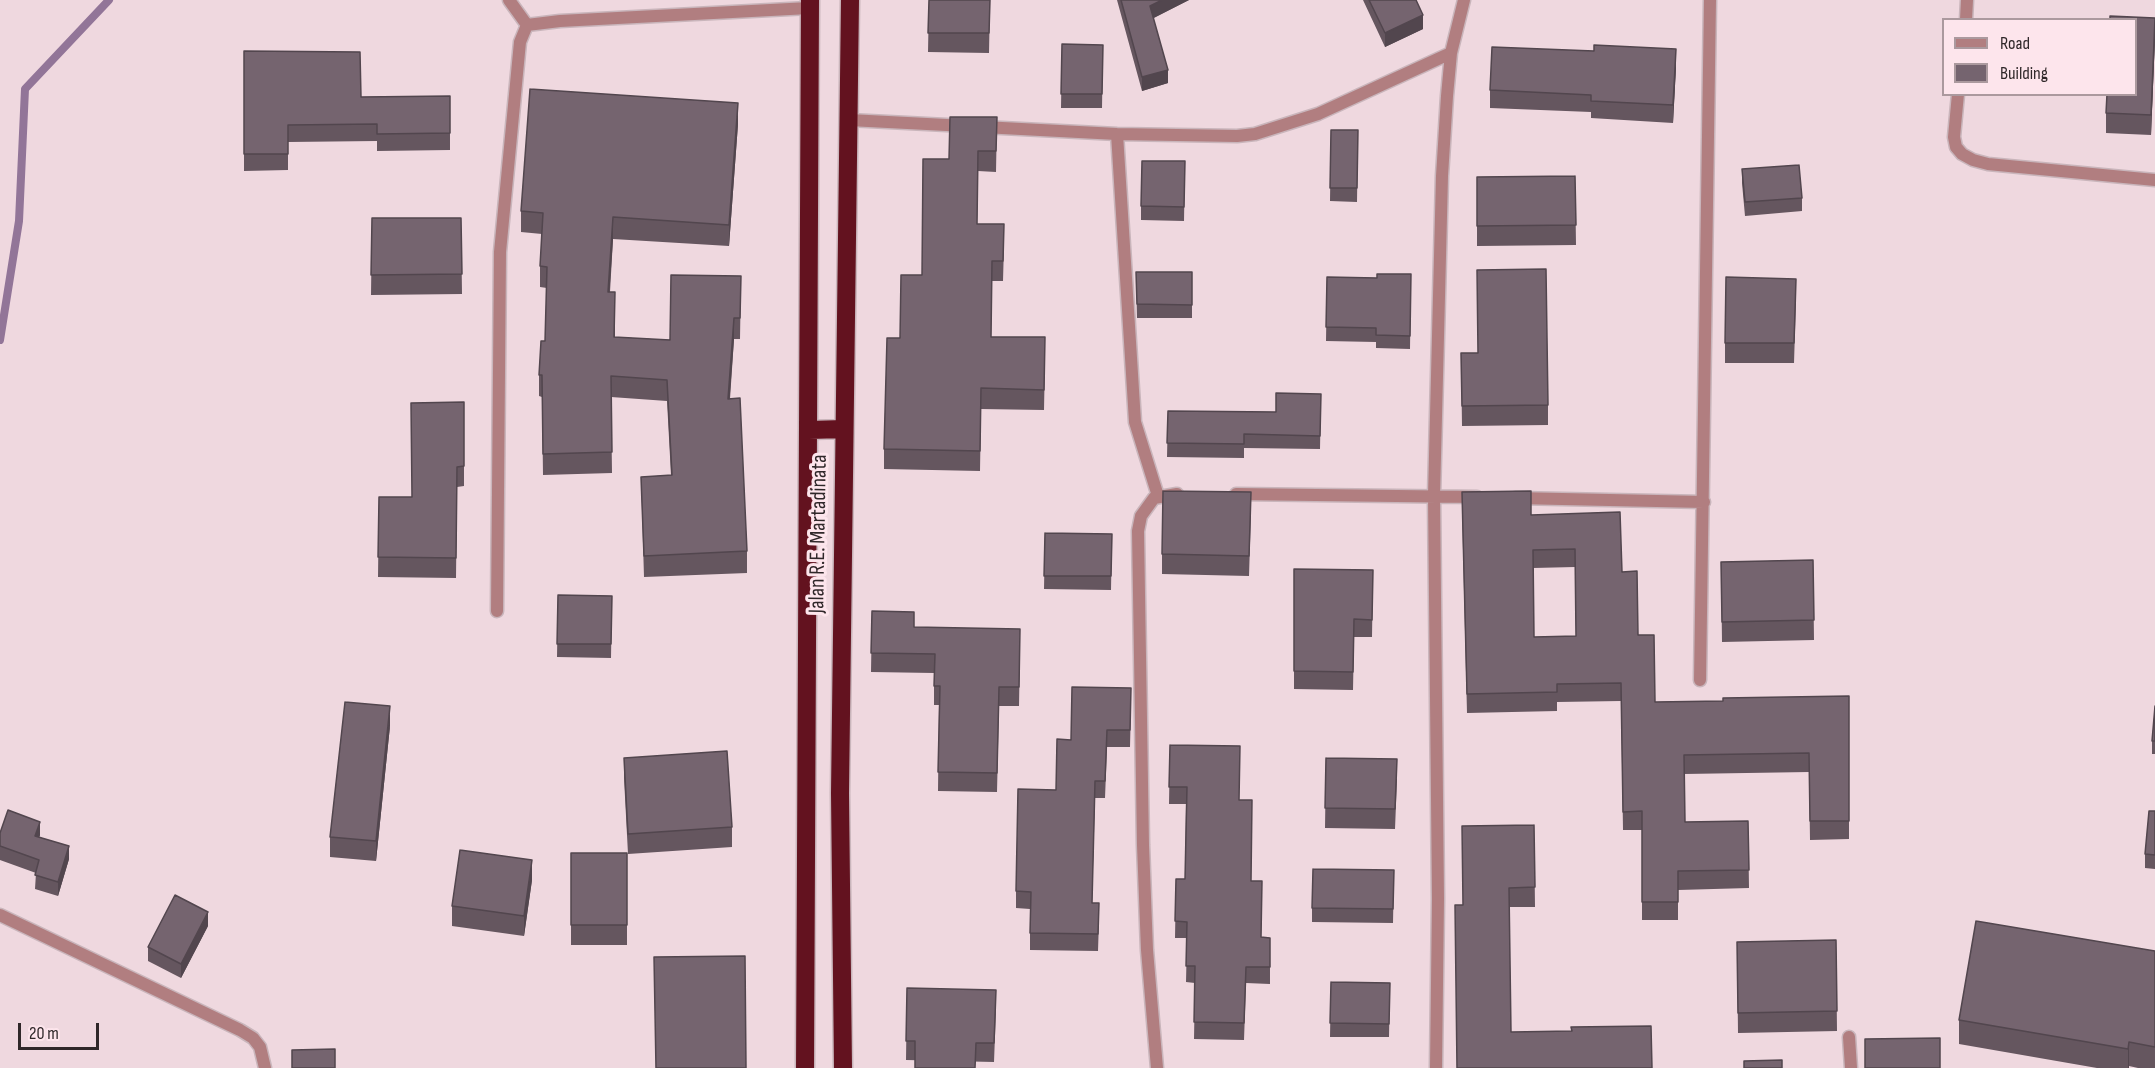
<!DOCTYPE html>
<style>
body{margin:0}
#map{position:relative;width:2155px;height:1068px;overflow:hidden;background:#efd8df;font-family:"Sofia Sans Condensed",sans-serif}
canvas{display:block}
.legend{position:absolute;left:1942px;top:18px;width:195px;height:78px;box-sizing:border-box;background:#fde5ec;border:2px solid #ab999e;margin:0;padding:8px 10px;list-style:none;font-size:18px;color:#2f2729}
.legend li{display:flex;align-items:center;gap:12px;height:30px}
.legend b{width:30px;border:2px solid #ab999e}
.scale{position:absolute;left:18px;top:1023px;width:81px;height:27px;box-sizing:border-box;border:3px solid #2f2729;border-top:0;padding-left:8px;font-size:18px;line-height:21px;white-space:nowrap;color:#2f2729;-webkit-text-stroke:4px #fde5ec;paint-order:stroke}
</style>
<div id="map">
<canvas width="2155" height="1068"></canvas>
<ul class="legend">
<li><b style="height:8px;background:#b17e80"></b>Road</li>
<li><b style="height:16px;background:#75646f"></b>Building</li>
</ul>
<div class="scale">20 m</div>
</div>
<script>
const ctx = document.querySelector('canvas').getContext('2d');
ctx.lineJoin = 'round';
const shape = rows => new Path2D(rows.map(r => 'M' + r).join(''));
function stroke(path, color, width, dash) { ctx.strokeStyle = color; ctx.lineWidth = width; ctx.lineCap = dash ? 'butt' : 'round'; ctx.setLineDash(dash || []); ctx.stroke(path); }
function fillPath(path, color) { ctx.fillStyle = color; ctx.fill(path, 'evenodd'); }
function drawText(font, color, halo, rows, align = 'center') {
  ctx.font = font + ' "Sofia Sans Condensed",sans-serif'; ctx.lineWidth = 6; ctx.setLineDash([]); ctx.textBaseline = 'middle'; ctx.strokeStyle = halo; ctx.fillStyle = color; for (const [text, x, y, turn = 0] of rows) {
    ctx.save(); ctx.translate(x, y); ctx.rotate((+turn || 0) * Math.PI / 180); ctx.textAlign = isNaN(turn) ? turn : align; if (halo) ctx.strokeText(text, 0, 0); ctx.fillText(text, 0, 0); ctx.restore();
  }
}
const stream = shape([
 [0,340,19,221,25,89,109,0]
]);
const street = shape([
 [509,0,527,25],
 [1966,20,1967,0],
 [527,25,560,21,809,8],
 [1958,94,1954,137,1956,147,1962,154,1973,160,1988,164,2155,180],
 [849,120,966,126],
 [983,127,1117,134,1237,136,1255,134,1318,114,1451,53],
 [1117,134,1135,422,1158,496],
 [1236,494,1477,497],
 [1515,498,1704,502],
 [497,611,500,252,520,42,527,25],
 [1700,680,1710,0],
 [0,915,240,1030,253,1038,260,1047,265,1068],
 [1849,1037,1851,1068],
 [1157,1068,1147,950,1143,845,1138,531,1141,516,1154,498,1177,494],
 [1436,1068,1438,899,1434,496,1442,176,1447,96,1451,53,1464,0]
]);
const highway = shape([
 [809,430,844,429],
 [805,1068,810,0],
 [843,1068,840,793,850,0]
]);
const wall = shape([
 [929,0,990,0,989,53,928,52],
 [1117,0,1189,0,1153,18,1168,83,1142,91],
 [1363,0,1416,0,1423,29,1385,47],
 [2155,38,2151,135,2106,133,2106,113],
 [1062,44,1103,45,1102,108,1061,108],
 [244,51,361,97,450,96,450,150,377,151,377,141,288,142,288,170,244,171],
 [1676,67,1673,123,1591,118,1591,112,1490,108,1490,90],
 [997,117,996,172,978,171,977,224,1004,245,1003,281,992,281,991,337,1045,358,1044,410,981,409,980,471,884,469,884,449,900,338,922,275,949,159],
 [738,124,729,246,613,239,610,292,615,313,615,337,670,340,741,276,740,339,734,339,730,399,747,551,747,573,644,577,641,477,671,475,667,401,611,397,612,473,543,475,542,397,539,396,539,375,545,341,547,288,540,287,540,266,542,234,521,232,521,211],
 [1331,130,1358,130,1357,202,1330,201],
 [1185,161,1184,221,1141,220,1141,206],
 [1742,169,1802,198,1802,211,1745,216,1742,183],
 [1575,176,1576,245,1477,246,1477,177],
 [372,218,461,218,462,294,371,295],
 [1136,272,1192,272,1192,318,1137,318],
 [1411,274,1410,349,1376,348,1376,342,1326,341,1327,277,1377,278],
 [1796,299,1794,363,1725,363,1725,343],
 [1461,353,1548,405,1548,425,1462,426],
 [1321,394,1320,449,1244,448,1244,458,1167,457,1168,411,1276,412],
 [464,402,464,486,457,487,456,578,378,577,379,497,412,497],
 [1462,510,1531,515,1622,572,1655,702,1723,701,1849,696,1849,839,1810,840,1809,772,1684,774,1685,822,1748,821,1749,888,1678,890,1678,920,1642,920,1642,830,1623,830,1621,701,1557,702,1557,711,1467,713],
 [1575,567,1576,636,1534,637,1533,568],
 [1251,512,1249,576,1162,574,1162,554],
 [1045,533,1112,534,1111,590,1044,589],
 [1813,560,1814,640,1722,642,1721,562],
 [1294,569,1373,570,1372,637,1354,637,1353,690,1294,689],
 [558,595,612,596,611,658,557,657],
 [872,611,914,627,1020,648,1019,706,999,706,997,792,938,791,939,705,934,705,934,673,871,672],
 [1131,705,1130,747,1107,747,1105,798,1095,798,1092,903,1099,920,1098,951,1030,950,1030,909,1016,908,1016,891,1056,790,1071,740],
 [2155,706,2155,754,2152,754,2152,741],
 [390,726,376,861,330,857,330,837],
 [1170,745,1239,800,1251,881,1262,898,1261,937,1270,938,1270,984,1246,983,1244,1040,1194,1039,1195,983,1186,982,1187,938,1175,938,1176,879,1185,879,1186,804,1169,804],
 [624,758,732,827,732,847,628,854,624,778],
 [1326,758,1397,779,1395,829,1325,828],
 [2155,811,2155,869,2145,868,2145,854],
 [1534,825,1535,907,1509,907,1511,1032,1457,1068,1463,905],
 [0,833,40,835,39,837,69,859,58,896,35,889,36,873,0,860],
 [571,853,627,853,627,945,571,945],
 [1394,870,1393,923,1312,922,1312,908],
 [532,880,524,936,452,926,452,906],
 [208,926,181,978,148,961,148,947],
 [1836,940,1837,1031,1738,1033,1737,942],
 [2155,951,2155,1068,2138,1068,2129,1066,2129,1068,2097,1068,1959,1044,1959,1020],
 [1331,982,1390,983,1389,1037,1330,1037],
 [907,988,996,1009,994,1062,906,1060]
]);
const shadedWall = shape([
 [1162,0,1189,0,1150,20,1150,6],
 [1423,15,1423,29,1385,47,1385,33],
 [2155,18,2155,38,2151,135,2151,115],
 [1676,49,1676,67,1673,123,1673,105],
 [1168,70,1168,83,1142,91,1142,77],
 [738,103,738,124,729,246,729,225],
 [613,217,613,239,608,313,608,292],
 [734,318,734,339,728,420,728,399],
 [390,706,390,726,376,861,376,841],
 [40,822,40,835,35,850,35,836],
 [69,846,69,859,58,896,58,882],
 [532,860,532,880,524,936,524,916],
 [208,912,208,926,181,978,181,964],
 [2129,1042,2129,1068,2128,1068,2128,1049]
]);
const building = shape([
 [929,0,990,0,989,33,928,33,929,0],
 [1121,0,1162,0,1150,6,1168,70,1142,77,1121,0],
 [1369,0,1416,0,1423,15,1385,33,1369,0],
 [2110,16,2155,18,2151,115,2106,113,2107,94,2136,94,2136,20,2110,20,2110,16],
 [1062,44,1103,45,1102,94,1061,94,1062,44],
 [1594,45,1676,49,1673,105,1591,101,1591,95,1490,90,1492,47,1594,51,1594,45],
 [244,51,360,52,361,97,450,96,450,133,377,134,377,124,288,125,288,154,244,154,244,51],
 [530,89,738,103,729,225,613,217,608,292,615,292,614,337,670,340,671,275,741,276,740,318,734,318,728,399,740,398,747,551,644,556,641,477,672,475,667,380,611,376,612,452,543,454,542,375,539,375,541,341,545,341,547,267,540,266,543,213,521,211,530,89],
 [950,117,997,117,996,151,978,151,977,224,1004,224,1003,261,992,261,991,337,1045,337,1044,390,981,388,980,451,884,449,887,338,900,338,901,275,922,275,923,159,949,159,950,117],
 [1331,130,1358,130,1357,188,1330,188,1331,130],
 [1142,161,1185,161,1184,207,1141,206,1142,161],
 [1799,165,1802,198,1745,202,1742,169,1799,165],
 [1575,176,1576,225,1477,226,1477,177,1575,176],
 [372,218,461,218,462,274,371,275,372,218],
 [1546,269,1548,405,1462,406,1461,353,1478,353,1477,270,1546,269],
 [1136,272,1192,272,1192,305,1137,304,1136,272],
 [1377,274,1411,274,1410,336,1376,335,1376,328,1326,327,1327,277,1377,278,1377,274],
 [1726,277,1796,279,1794,343,1725,343,1726,277],
 [1276,393,1321,394,1320,436,1244,434,1244,444,1167,443,1168,411,1276,412,1276,393],
 [464,402,464,466,457,467,456,558,378,557,379,497,412,497,411,403,464,402],
 [1163,491,1251,492,1249,556,1162,554,1163,491],
 [1531,491,1531,515,1620,512,1622,572,1637,571,1638,635,1654,635,1655,702,1723,701,1723,698,1849,696,1849,821,1810,821,1809,753,1684,755,1685,822,1748,821,1749,870,1678,871,1678,902,1642,902,1642,811,1623,812,1621,683,1557,684,1557,692,1467,694,1462,492,1531,491],
 [1575,549,1576,636,1534,637,1533,550,1575,549],
 [1045,533,1112,534,1111,576,1044,576,1045,533],
 [1813,560,1814,620,1722,622,1721,562,1813,560],
 [1294,569,1373,570,1372,620,1354,619,1353,672,1294,671,1294,569],
 [558,595,612,596,611,644,557,644,558,595],
 [872,611,914,612,914,627,1020,629,1019,687,999,687,997,773,938,772,940,686,934,686,935,654,871,653,872,611],
 [1072,687,1131,688,1130,730,1107,730,1105,781,1095,781,1092,903,1099,903,1098,934,1030,933,1031,892,1016,891,1018,789,1056,790,1057,739,1071,740,1072,687],
 [345,702,390,706,376,841,330,837,345,702],
 [2155,706,2155,741,2152,741,2155,706],
 [1170,745,1240,746,1239,800,1252,800,1251,881,1262,881,1261,937,1270,938,1270,967,1246,967,1244,1023,1194,1022,1195,966,1186,966,1187,922,1175,921,1176,879,1185,879,1187,787,1169,787,1170,745],
 [727,751,732,827,628,834,624,758,727,751],
 [1326,758,1397,759,1395,809,1325,808,1326,758],
 [8,810,40,822,35,836,69,846,58,882,35,875,39,860,0,846,0,833,8,810],
 [2149,811,2155,811,2155,855,2145,854,2149,811],
 [1534,825,1535,887,1509,888,1511,1032,1572,1031,1571,1027,1651,1026,1652,1068,1457,1068,1455,905,1463,905,1462,826,1534,825],
 [460,850,532,860,524,916,452,906,460,850],
 [571,853,627,853,627,925,571,925,571,853],
 [1313,869,1394,870,1393,909,1312,908,1313,869],
 [175,895,208,912,181,964,148,947,175,895],
 [1976,921,2155,951,2155,1047,2129,1042,2128,1049,1959,1020,1976,921],
 [1836,940,1837,1011,1738,1013,1737,942,1836,940],
 [745,956,746,1068,656,1068,654,957,745,956],
 [1331,982,1390,983,1389,1024,1330,1023,1331,982],
 [907,988,996,990,994,1043,976,1043,975,1068,915,1068,915,1041,906,1041,907,988],
 [1940,1038,1940,1068,1865,1068,1865,1039,1940,1038],
 [335,1049,335,1068,292,1068,292,1050,335,1049],
 [1782,1060,1782,1068,1744,1068,1744,1061,1782,1060]
]);
const streetNames = [
 ["Jalan R.E. Martadinata",819,534,-89]
];
stroke(stream, '#927598', 8);
stroke(street, '#c9b5bb', 15);
stroke(highway, '#c9b5bb', 21);
stroke(street, '#b17e80', 12);
stroke(highway, '#63121f', 18);
fillPath(wall, '#65565f');
fillPath(shadedWall, '#52464e');
fillPath(building, '#75646f');
stroke(building, '#52464e', 1.5);
drawText('22px', '#2f2729', '#fde5ec', streetNames);
</script>
